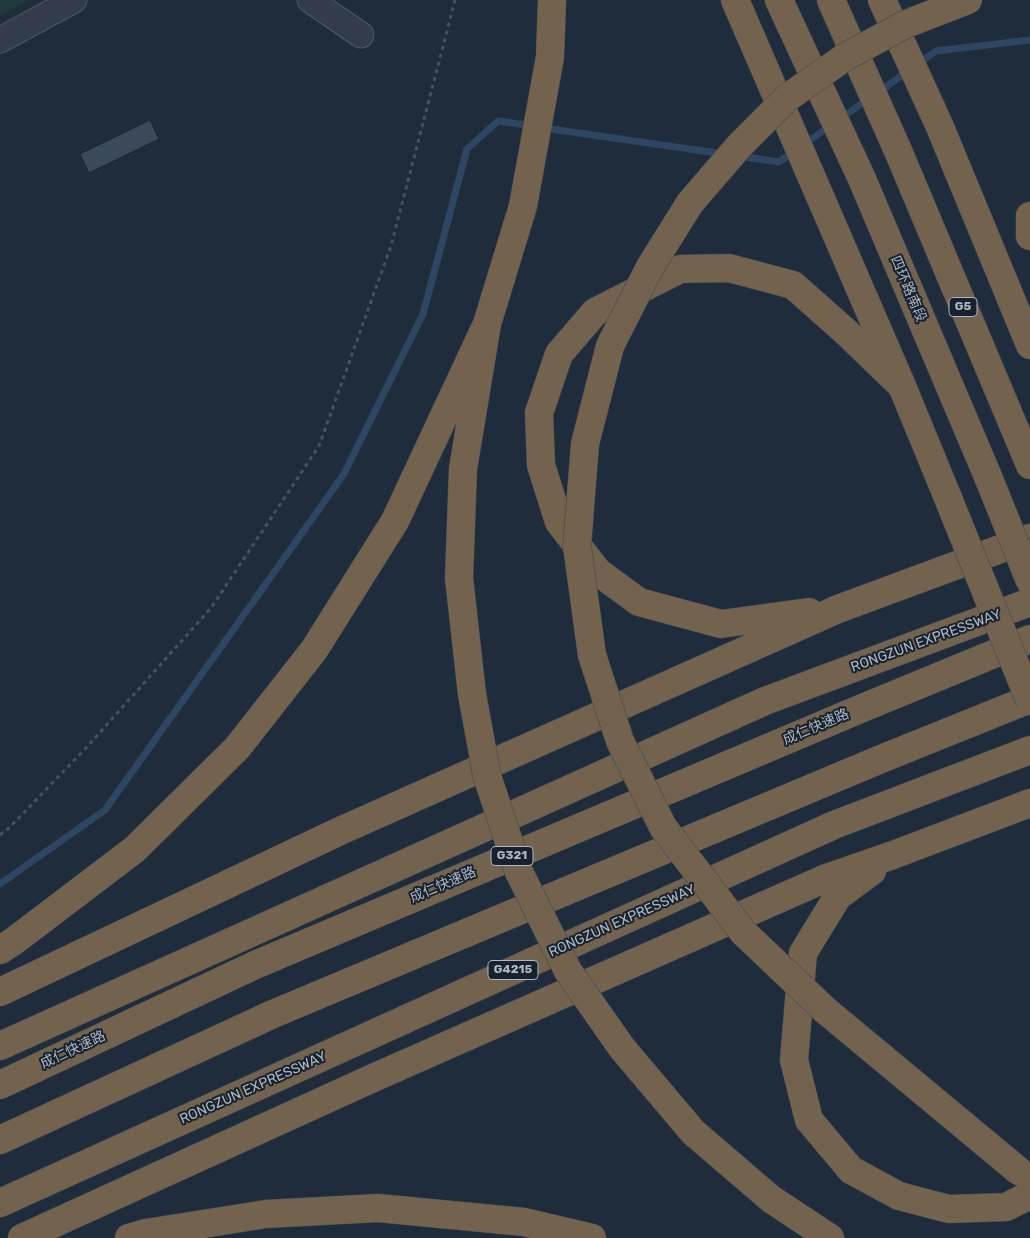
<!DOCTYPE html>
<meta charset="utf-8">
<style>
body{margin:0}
canvas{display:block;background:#1e2c3b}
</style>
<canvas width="1030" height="1238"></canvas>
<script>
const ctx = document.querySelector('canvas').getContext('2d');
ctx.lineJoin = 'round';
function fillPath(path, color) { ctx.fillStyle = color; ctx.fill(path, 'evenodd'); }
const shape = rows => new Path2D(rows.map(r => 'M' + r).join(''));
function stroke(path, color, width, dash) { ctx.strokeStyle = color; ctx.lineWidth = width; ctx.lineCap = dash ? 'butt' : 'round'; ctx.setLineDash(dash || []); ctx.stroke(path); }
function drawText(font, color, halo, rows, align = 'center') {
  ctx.font = font + ' Rubik,"Noto Sans SC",sans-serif'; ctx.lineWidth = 4; ctx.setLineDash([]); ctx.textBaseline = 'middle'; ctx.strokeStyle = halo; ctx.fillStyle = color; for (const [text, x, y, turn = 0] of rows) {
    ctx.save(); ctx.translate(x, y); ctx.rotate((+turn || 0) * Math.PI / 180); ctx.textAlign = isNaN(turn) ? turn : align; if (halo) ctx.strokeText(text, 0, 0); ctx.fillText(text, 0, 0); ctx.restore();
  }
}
const green = shape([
 [0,0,29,0,0,16]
]);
const stream = shape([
 [918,64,936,51,1030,40],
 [879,92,909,70],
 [840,119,868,99],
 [544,128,724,154],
 [803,145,831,125],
 [739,156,779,162,795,151],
 [0,884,105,810,344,474,423,314,467,149,498,121,533,126]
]);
const building = shape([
 [150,120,159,139,89,173,80,154,150,120]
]);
const path = shape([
 [0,835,9,828,86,748,211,608,319,446,391,246,455,0]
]);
const street = shape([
 [310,0,361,35],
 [0,40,74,0]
]);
const highway = shape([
 [735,0,902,386,948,498],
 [779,0,862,179,989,479],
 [831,0,899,153,1030,465],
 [882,0,940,127,1030,345],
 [1030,216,1030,236],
 [809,612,721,624,639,602,598,572,559,522,541,465,539,413,559,354,595,312,680,269,729,268,793,285,846,332,902,386],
 [472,694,459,578,463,469,487,324,523,206,550,57,552,0],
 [872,871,838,896,803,953,794,1060,809,1120,851,1170,899,1196,949,1209,1006,1207,1030,1195],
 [0,950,14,941,135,849,237,748,314,650,395,521,487,324],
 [0,992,340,831,838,609,1030,538],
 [0,1046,765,701,1030,602],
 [622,1048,693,1132,771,1199,830,1238],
 [0,1085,255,965,860,709,1030,639],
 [0,1140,273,1014,881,759,1030,699],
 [0,1203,834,825,1030,750],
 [22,1238,373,1078,824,879,893,855,1030,803],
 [129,1238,146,1233,266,1214,378,1208,524,1222,592,1238]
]);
const highwayBridge = shape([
 [968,0,906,24,845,57,787,98,740,145,690,203,650,267,610,346,585,444,577,546,592,655,620,741,663,827,743,932,825,1010,1020,1172],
 [989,479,1030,581],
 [948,498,1030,701],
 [472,694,487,776,519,872,568,971,622,1048]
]);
const shields = [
 [963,307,28],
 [512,856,42],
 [513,970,50]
];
const shieldNames = [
 ["G5",963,307],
 ["G321",512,856],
 ["G4215",513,970]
];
const streetNames = [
 ["四环路南段",908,289,67],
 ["RONGZUN EXPRESSWAY",926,641,-20],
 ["成仁快速路",816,727,-23],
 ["成仁快速路",443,885,-23],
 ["RONGZUN EXPRESSWAY",622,921,-24],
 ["成仁快速路",73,1050,-25],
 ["RONGZUN EXPRESSWAY",253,1088,-24]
];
fillPath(green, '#203a3c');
stroke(stream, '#2e4662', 7);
fillPath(building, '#3a4a5b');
stroke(building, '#1a2431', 1);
stroke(street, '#4d5865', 27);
stroke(highway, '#3d4855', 29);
stroke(path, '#3e5759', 3, [4, 4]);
stroke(street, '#323d4b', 25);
stroke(highway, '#72624e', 28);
stroke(highwayBridge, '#3d4855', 29, []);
stroke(highwayBridge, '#72624e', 28);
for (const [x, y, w] of shields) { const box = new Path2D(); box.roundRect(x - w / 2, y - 9.5, w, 19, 4); ctx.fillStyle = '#18222f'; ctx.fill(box); stroke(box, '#adb8c7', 1); }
drawText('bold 12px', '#adb8c7', null, shieldNames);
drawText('14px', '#adb8c7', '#18222f', streetNames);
</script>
